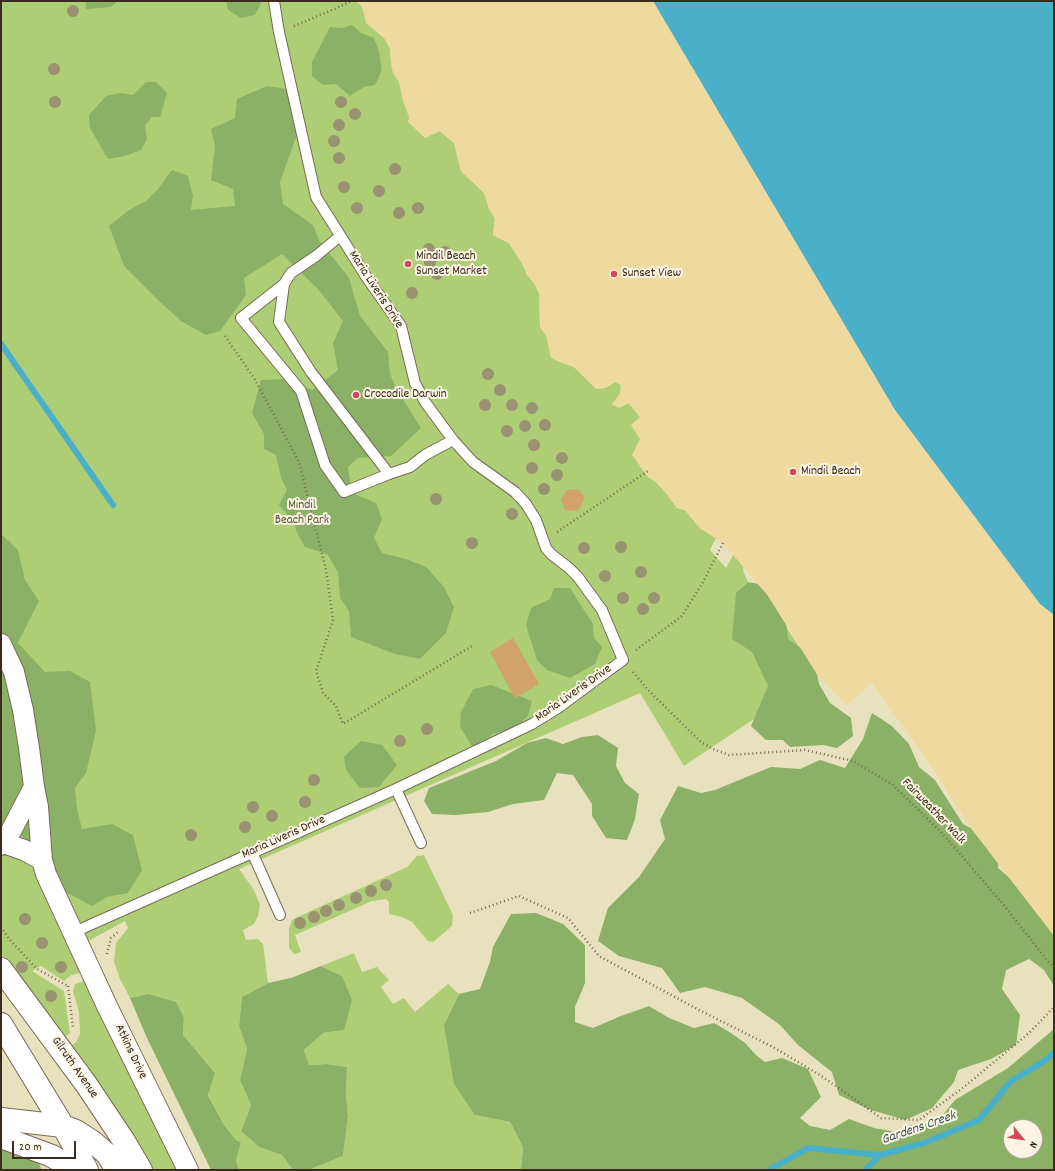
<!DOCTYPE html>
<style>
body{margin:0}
#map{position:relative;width:1055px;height:1171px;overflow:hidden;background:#e8e1be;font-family:Dekko,sans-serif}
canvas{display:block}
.frame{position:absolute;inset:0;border:2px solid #3b2a1e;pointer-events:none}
.north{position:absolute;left:1003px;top:1119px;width:40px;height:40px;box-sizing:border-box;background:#fcf5e5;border:1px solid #afa495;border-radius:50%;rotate:119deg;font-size:11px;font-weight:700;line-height:16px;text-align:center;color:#3b2a1e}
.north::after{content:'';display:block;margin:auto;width:14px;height:18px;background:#d1495b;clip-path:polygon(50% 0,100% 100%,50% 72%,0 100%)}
.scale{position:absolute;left:12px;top:1141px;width:64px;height:18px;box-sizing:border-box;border:2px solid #3b2a1e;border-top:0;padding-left:5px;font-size:12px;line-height:14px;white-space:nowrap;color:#3b2a1e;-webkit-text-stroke:3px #fcf5e5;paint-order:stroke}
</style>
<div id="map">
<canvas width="1055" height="1171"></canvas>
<div class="frame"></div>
<div class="north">N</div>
<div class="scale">20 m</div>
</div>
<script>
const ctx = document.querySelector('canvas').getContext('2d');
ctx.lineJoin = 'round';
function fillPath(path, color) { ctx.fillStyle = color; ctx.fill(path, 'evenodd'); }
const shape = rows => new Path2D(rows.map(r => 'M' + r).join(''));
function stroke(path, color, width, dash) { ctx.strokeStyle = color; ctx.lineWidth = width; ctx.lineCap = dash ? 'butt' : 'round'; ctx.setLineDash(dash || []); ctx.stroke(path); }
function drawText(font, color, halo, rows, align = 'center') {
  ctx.font = font + ' Dekko,sans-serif'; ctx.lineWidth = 4; ctx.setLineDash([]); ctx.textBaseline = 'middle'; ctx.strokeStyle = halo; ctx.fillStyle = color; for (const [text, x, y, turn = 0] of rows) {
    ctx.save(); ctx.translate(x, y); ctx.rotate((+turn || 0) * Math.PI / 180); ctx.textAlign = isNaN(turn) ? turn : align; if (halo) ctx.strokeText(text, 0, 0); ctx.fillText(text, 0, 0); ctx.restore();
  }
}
const green = shape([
 [1,1,358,1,376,31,385,39,390,49,391,58,433,134,440,131,454,143,461,171,485,194,489,209,495,218,493,235,509,243,523,265,527,275,534,283,539,293,540,327,574,367,596,388,605,388,615,382,621,385,620,393,640,417,640,466,649,478,655,481,667,494,677,508,685,510,700,528,716,538,710,550,726,568,733,555,742,555,745,559,743,571,748,582,742,587,775,610,818,676,684,766,640,693,239,869,254,890,260,905,258,916,254,924,243,930,246,940,258,939,263,944,268,983,242,997,239,1026,247,1049,240,1080,251,1105,241,1131,259,1147,282,1155,293,1170,239,1170,236,1161,241,1142,236,1140,224,1125,208,1094,215,1073,183,1035,184,1018,148,994,130,998,120,979,114,962,116,943,128,928,125,921,70,951,80,973,71,975,64,981,41,966,32,971,64,991,70,1033,64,1038,1,955],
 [424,855,453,915,452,926,433,942,428,941,412,922,402,917,389,914,389,902,386,899,372,901,295,935,301,952,294,954,289,948,289,928,292,920,302,915,407,867,417,856],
 [354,953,362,972,377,967,389,980,381,987,393,1004,404,998,415,1012,448,984,459,994,444,1025,475,1115,510,1122,523,1147,521,1170,308,1170,343,1156,348,1116,346,1095,347,1067,327,1064,309,1065,304,1050,323,1033,344,1030,342,976,321,966],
 [84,981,179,1170,143,1170,69,1047,76,1042,80,1034,79,1012,73,991,75,984]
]);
const forest = shape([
 [86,1,118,1,111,7,86,9],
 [226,1,262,1,255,15,241,18,228,10],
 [352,25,361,33,374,38,379,52,382,70,375,85,364,87,350,96,336,84,323,85,312,76,312,62,330,27,343,28],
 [146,82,156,82,167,93,160,117,152,117,145,125,147,139,141,150,125,156,108,159,90,128,89,115,106,96,120,93,133,95],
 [267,86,299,91,303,118,280,182,283,204,313,225,319,240,349,278,360,316,388,352,390,374,397,390,421,428,391,456,358,458,348,467,352,493,376,503,382,519,374,538,382,553,406,559,426,567,444,587,454,607,446,633,420,659,395,654,351,637,349,611,340,598,338,572,327,554,305,547,298,535,293,521,279,505,287,490,281,478,276,455,264,449,264,434,252,413,261,380,287,379,312,390,338,370,333,343,343,321,318,289,282,254,244,278,246,295,220,331,206,335,181,321,160,302,124,266,109,226,129,210,146,201,158,189,172,170,188,176,193,196,191,210,235,206,233,189,211,180,215,146,211,129,235,118,237,99],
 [1,534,18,550,25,580,39,601,18,643,45,672,70,671,90,682,96,731,86,773,75,788,77,809,82,829,112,824,133,835,142,870,128,893,107,897,92,906,60,889,54,864,22,836,1,823],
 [748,582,764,585,785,612,788,639,814,657,819,684,830,703,851,718,853,736,837,748,823,745,790,747,783,740,766,740,751,726,768,686,752,652,732,639,736,593],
 [554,588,570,588,593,624,594,638,602,647,595,664,570,678,547,670,537,660,526,625,531,608,550,599],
 [491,685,532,701,528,716,515,728,493,734,473,748,460,727,461,712,473,689],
 [872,713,892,726,909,744,919,767,935,780,963,824,984,835,999,852,998,868,1018,885,1054,903,1054,986,1044,970,1029,959,1006,970,1002,989,1020,1015,1016,1045,991,1059,958,1070,954,1082,932,1108,905,1120,868,1109,839,1095,832,1072,798,1045,780,1025,742,998,705,987,680,993,662,968,619,956,598,941,608,908,639,877,665,839,660,820,678,786,701,793,715,790,771,767,800,769,820,760,845,768,863,739],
 [598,735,618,748,616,766,625,783,639,794,635,819,627,840,606,838,592,816,592,804,573,775,557,773,544,800,513,804,488,812,455,815,432,814,424,801,429,788,496,761,527,743,546,738,563,744,582,737],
 [361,741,382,745,397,765,379,787,360,788,346,770,344,757],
 [536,913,563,924,585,945,585,983,575,1007,575,1022,593,1028,621,1016,649,1006,669,1018,694,1028,714,1023,731,1033,745,1043,756,1055,765,1062,782,1058,808,1069,821,1097,800,1118,810,1126,830,1130,849,1119,874,1128,897,1132,911,1125,936,1123,955,1100,1008,1068,1054,1029,1054,1170,521,1170,523,1147,510,1122,475,1115,454,1084,444,1025,459,994,480,989,490,962,493,947,511,914],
 [1011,1127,1035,1127,1035,1151,1011,1151],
 [321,966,342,976,352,1000,344,1030,323,1033,304,1050,309,1065,327,1064,347,1067,346,1095,348,1116,343,1156,308,1170,293,1170,282,1155,259,1147,241,1131,251,1105,240,1080,247,1049,239,1026,242,997,268,983,291,978],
 [148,994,176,1002,184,1018,183,1035,215,1073,208,1095,224,1125,236,1140,241,1142,236,1161,239,1170,211,1170,147,1038,130,998],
 [1,1146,37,1160,42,1170,1,1170]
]);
const sand = shape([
 [356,1,653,1,895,410,1040,604,1054,614,1054,936,970,827,929,763,872,683,847,705,818,676,768,596,723,543,700,528,685,510,677,508,667,494,655,481,649,478,632,455,640,439,631,425,640,417,629,403,619,408,612,404,620,394,621,385,615,382,605,388,596,389,574,367,562,363,551,358,546,336,540,327,539,293,534,283,527,275,523,265,509,243,493,235,495,218,489,209,484,193,461,171,454,143,440,131,425,138,408,122,409,117,403,101,399,82,393,73,391,64,390,49,385,39,366,23,362,6]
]);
const water = shape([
 [653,1,1054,1,1054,615,1040,604,895,410]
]);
const stream = shape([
 [1,344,113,505],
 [769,1170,808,1148,880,1155,924,1143,979,1120,1010,1082,1044,1061,1054,1053],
 [865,1170,880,1155]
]);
const building = shape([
 [578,489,585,498,578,511,565,510,561,500,566,490],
 [513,638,539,684,515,698,490,652]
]);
const path = shape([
 [294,26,337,8,351,1],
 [225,336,254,378,299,462,326,570,333,620,316,671,323,693,336,706,343,724,472,646],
 [557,532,648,471],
 [636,650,682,616,703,582,723,543],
 [633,672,650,692,701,742,713,749,729,755,805,750,853,761,893,785,942,833,1003,904,1046,959,1054,967],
 [470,913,519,896,568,918,599,956,699,1010,773,1047,823,1077,881,1118,919,1120,964,1087,1029,1033,1054,1007],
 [1,927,10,940,37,969,68,986],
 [107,954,111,938,119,931],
 [68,986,73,1028]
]);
const service = shape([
 [340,236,316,256,291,273,284,284,279,322,311,372,389,474,410,467,425,455,453,440],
 [284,284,241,318,301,391,325,465,344,492,389,474],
 [396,789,421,843],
 [252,852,280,915],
 [72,933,396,789,532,724,558,708,623,660,602,610,578,577,569,568,551,554,546,548,536,520,526,504,515,492,473,462,453,440,425,402,415,383,401,326,367,278,316,197,279,32,274,1]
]);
const minor = shape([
 [1,644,14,672,23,710,29,748,34,787,38,807,42,860,46,874,107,1006,188,1170],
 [4,843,24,850,42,860],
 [1,845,11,831,34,787]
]);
const tertiary = shape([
 [1,969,86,1084,124,1141,141,1170],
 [1,1024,63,1126,87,1170],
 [1,1119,63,1126,76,1131,93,1142,107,1154,117,1170],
 [1,1137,52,1156,75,1170]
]);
const trees = [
 [73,11],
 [54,69],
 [55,102],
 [341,102],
 [355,114],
 [339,125],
 [334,141],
 [339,158],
 [395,169],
 [344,187],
 [379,191],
 [357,208],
 [418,208],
 [399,213],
 [429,249],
 [445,252],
 [430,262],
 [437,274],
 [412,293],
 [488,374],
 [500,390],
 [485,405],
 [512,405],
 [532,408],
 [545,425],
 [525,426],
 [507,431],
 [534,445],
 [562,458],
 [532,468],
 [557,475],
 [544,489],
 [436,499],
 [512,514],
 [472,543],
 [621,547],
 [584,548],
 [641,572],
 [605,576],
 [623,598],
 [654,598],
 [643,609],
 [427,729],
 [400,741],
 [314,780],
 [305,802],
 [253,807],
 [272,816],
 [245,827],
 [191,835],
 [386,885],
 [371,891],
 [356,898],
 [339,905],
 [326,911],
 [314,917],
 [25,919],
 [300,923],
 [42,943],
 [22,967],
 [61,967],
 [51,996]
];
const markers = [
 [408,264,4,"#d1495b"],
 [614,274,4,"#d1495b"],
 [356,395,4,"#d1495b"],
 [793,472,4,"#d1495b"]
];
const poiNames = [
 ["Mindil Beach",416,257],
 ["Sunset Market",416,272],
 ["Sunset View",622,274],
 ["Crocodile Darwin",364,395],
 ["Mindil Beach",801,472]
];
const streetNames = [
 ["Maria Liveris Drive",375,290,57],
 ["Maria Liveris Drive",574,694,-35],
 ["Fairweather Walk",933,812,46],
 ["Maria Liveris Drive",284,838,-24],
 ["Atkins Drive",130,1052,64],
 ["Gilruth Avenue",74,1068,55]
];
const parkNames = [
 ["Mindil",302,506],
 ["Beach Park",302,521]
];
const waterNames = [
 ["Gardens Creek",919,1129,-19]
];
fillPath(green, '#aece75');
fillPath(forest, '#8ab166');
fillPath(sand, '#eeda9e');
fillPath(water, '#4aafc9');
stroke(stream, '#4aafc9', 6);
fillPath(building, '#d1a26a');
stroke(service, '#786a56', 12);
stroke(minor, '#786a56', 22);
stroke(tertiary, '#786a56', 24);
stroke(path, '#786a56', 2.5, [1, 3]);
stroke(service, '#fff', 10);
stroke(minor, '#fff', 20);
stroke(tertiary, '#fff', 22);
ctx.fillStyle = '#999372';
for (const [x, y] of trees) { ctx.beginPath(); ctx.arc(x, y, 6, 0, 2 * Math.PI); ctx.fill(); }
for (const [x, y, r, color] of markers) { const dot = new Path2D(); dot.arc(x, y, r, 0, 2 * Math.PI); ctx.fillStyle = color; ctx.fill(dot); stroke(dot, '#fcf5e5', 1.5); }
drawText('13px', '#3b2a1e', '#fcf5e5', poiNames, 'left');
drawText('13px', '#3b2a1e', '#fcf5e5', streetNames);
drawText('13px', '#585334', '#fcf5e5', parkNames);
drawText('italic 14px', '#40595a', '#fcf5e5', waterNames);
</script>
